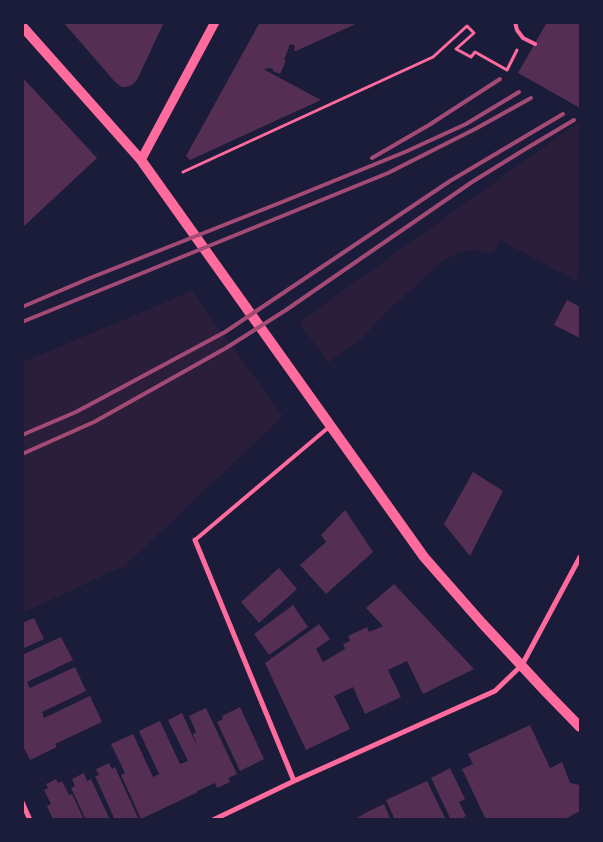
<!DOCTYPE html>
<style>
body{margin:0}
#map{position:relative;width:603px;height:842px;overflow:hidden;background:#1b1b3a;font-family:"Space Grotesk",sans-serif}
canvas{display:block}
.frame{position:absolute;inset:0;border:24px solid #1b1b3a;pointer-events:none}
</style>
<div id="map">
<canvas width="603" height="842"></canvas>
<div class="frame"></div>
</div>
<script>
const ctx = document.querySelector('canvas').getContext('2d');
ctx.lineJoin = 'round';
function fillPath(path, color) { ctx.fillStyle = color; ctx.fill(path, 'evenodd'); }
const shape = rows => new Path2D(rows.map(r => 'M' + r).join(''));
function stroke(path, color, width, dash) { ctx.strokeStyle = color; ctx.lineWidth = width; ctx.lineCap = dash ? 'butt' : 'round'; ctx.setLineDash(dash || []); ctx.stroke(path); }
const green = shape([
 [580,121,580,273,576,281,500,240,494,251,488,254,474,249,457,254,443,261,393,306,358,342,328,363,299,322],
 [192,291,283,416,126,565,23,613,23,362]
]);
const building = shape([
 [63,22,164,22,137,80,132,85,126,87,122,87,116,83],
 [260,22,360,22,296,51,294,51,295,46,290,44,284,60,286,61,280,74,273,71,273,69,269,68,264,69,265,70,321,100,190,160,186,156],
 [547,22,580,22,580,108,518,73],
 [22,77,97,158,22,228],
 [567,300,580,307,580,338,554,325],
 [473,472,503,491,470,556,444,524],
 [345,510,373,552,326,594,300,565,326,542,321,535],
 [279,568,297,589,259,623,241,602],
 [394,584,474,669,423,694,407,661,388,670,401,697,365,714,353,687,334,696,350,729,306,750,265,663,319,624,330,639,316,649,323,662,345,649,343,644,350,641,348,636,367,627,369,632,383,626,366,608],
 [293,605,308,627,269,655,254,634],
 [34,618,44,639,22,649,22,623],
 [61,637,73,660,27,682,28,685,30,688,75,667,86,691,42,712,44,718,90,696,102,722,55,744,57,747,30,760,22,744,22,655],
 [240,707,264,759,240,771,217,722,223,719,222,716],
 [206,708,237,774,228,778,230,782,217,788,215,783,197,791,198,792,141,819,121,775,125,773,111,744,133,734,153,777,159,774,139,731,160,721,180,764,188,761,168,720,182,713,199,750,193,734,196,732,189,716],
 [530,725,550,768,562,762,570,783,580,785,580,811,563,820,486,820,462,769,473,764,468,754],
 [109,763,112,769,115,767,139,820,115,820,95,776,99,775,96,769],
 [450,768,465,799,459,802,466,816,459,820,451,820,431,778],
 [84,773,87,781,91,779,110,820,86,820,71,788,75,786,72,779],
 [56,779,58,783,62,781,69,795,72,794,84,820,53,820,47,806,51,804,44,790,48,788,46,784],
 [427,781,446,820,395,820,386,800],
 [384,804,391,820,353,820,371,810]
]);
const path = shape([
 [183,172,433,57,467,26,474,33,456,49,471,57,475,52,507,70,517,50]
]);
const service = shape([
 [515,22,517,30,523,38,535,44],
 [195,540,329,427]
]);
const minor = shape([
 [195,540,294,781],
 [22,802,30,820],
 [213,820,294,781,495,691,522,665,580,557]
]);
const tertiary = shape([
 [141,160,215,22]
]);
const secondary = shape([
 [22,26,141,160,424,557,481,622,546,692,580,727]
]);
const rail = shape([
 [372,158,429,125,500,79],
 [22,307,90,278,282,202,405,152,466,124,519,92],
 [22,322,388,173,477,128,531,98],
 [22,435,76,412,225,332,450,181,563,114],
 [22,454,94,422,226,348,286,310,472,182,527,148,574,120]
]);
fillPath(green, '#2a1e3b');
fillPath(building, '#542f53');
stroke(path, '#ff6b9d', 3);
stroke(service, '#ff6b9d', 4);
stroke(minor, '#ff6b9d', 5);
stroke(tertiary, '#ff6b9d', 9);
stroke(secondary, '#ff6b9d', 10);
stroke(rail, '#a44b75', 4);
</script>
